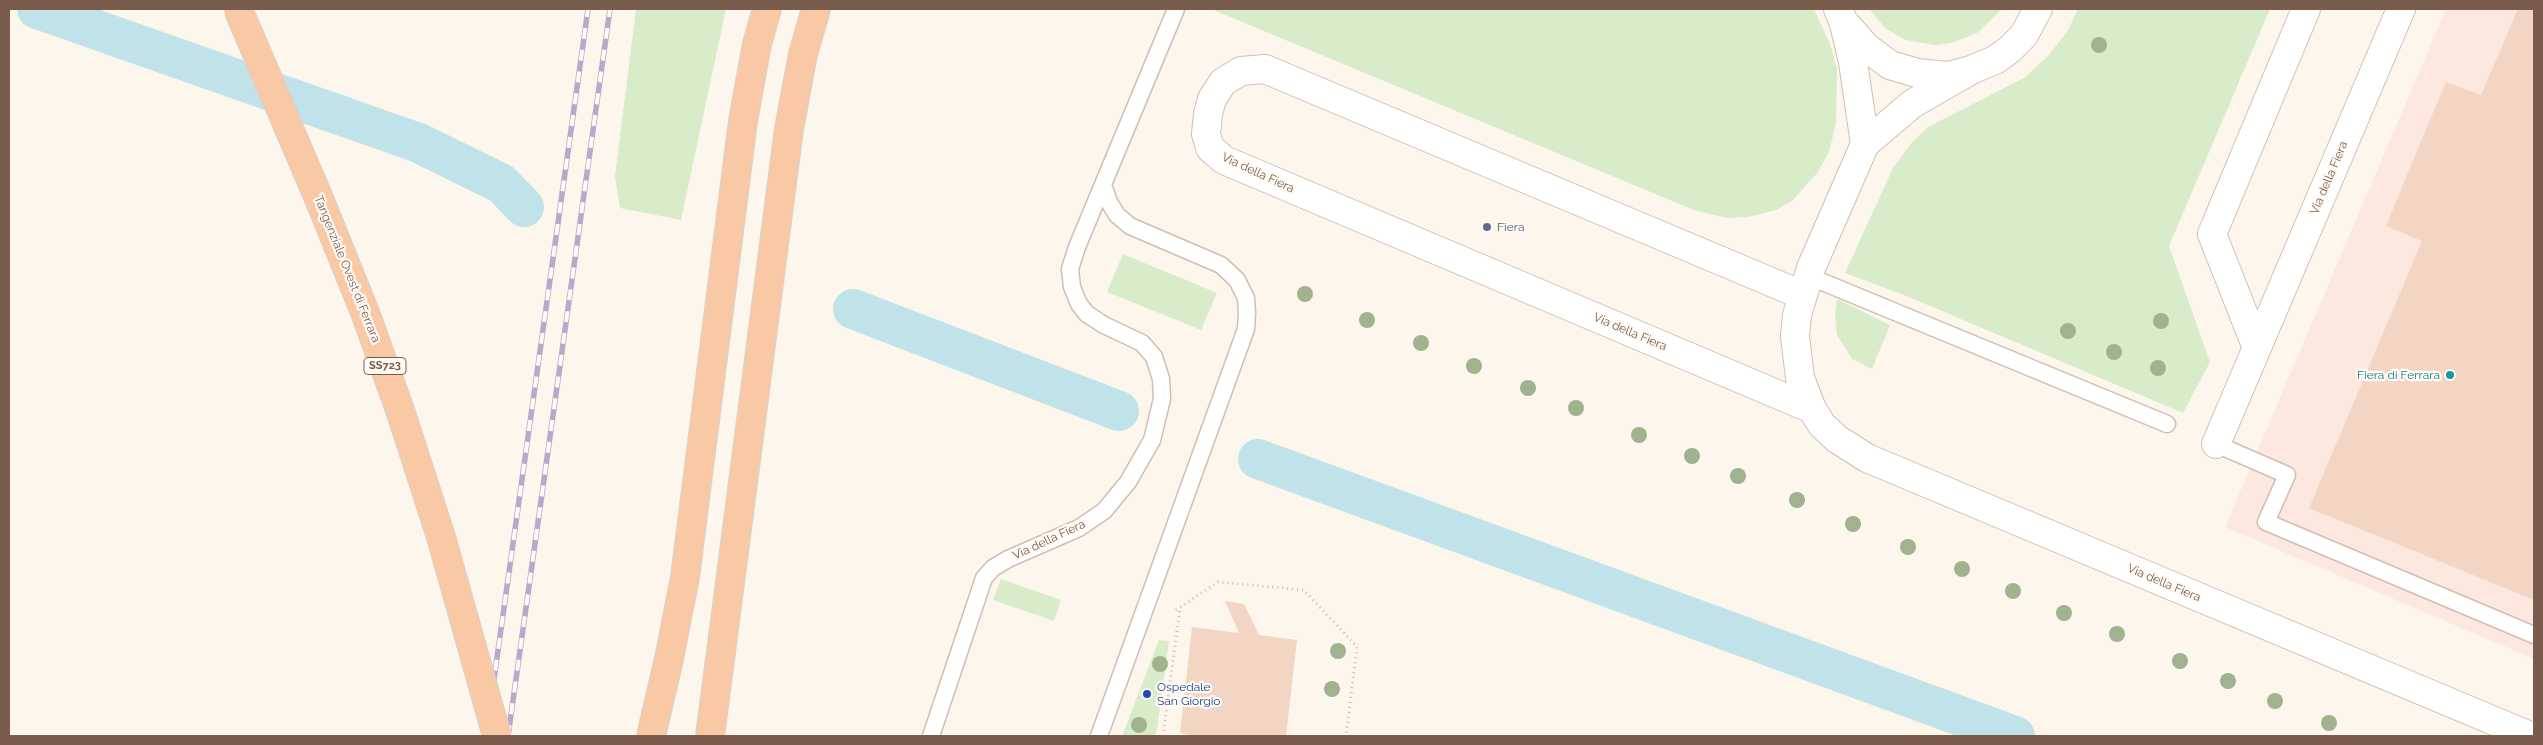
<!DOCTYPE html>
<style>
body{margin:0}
#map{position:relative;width:2543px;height:745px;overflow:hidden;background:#fdf6ec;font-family:Raleway,sans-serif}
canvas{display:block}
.frame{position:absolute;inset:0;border:10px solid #7a5c4d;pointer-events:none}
</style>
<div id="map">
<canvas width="2543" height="745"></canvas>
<div class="frame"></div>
</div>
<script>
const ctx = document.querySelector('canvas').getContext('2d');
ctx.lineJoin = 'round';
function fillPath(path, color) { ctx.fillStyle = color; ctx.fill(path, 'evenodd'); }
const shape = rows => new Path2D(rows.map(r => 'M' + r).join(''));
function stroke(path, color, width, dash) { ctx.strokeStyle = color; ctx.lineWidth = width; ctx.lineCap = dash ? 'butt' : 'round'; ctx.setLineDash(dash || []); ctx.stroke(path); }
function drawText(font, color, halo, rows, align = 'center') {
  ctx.font = font + ' Raleway,sans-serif'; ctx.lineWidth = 4.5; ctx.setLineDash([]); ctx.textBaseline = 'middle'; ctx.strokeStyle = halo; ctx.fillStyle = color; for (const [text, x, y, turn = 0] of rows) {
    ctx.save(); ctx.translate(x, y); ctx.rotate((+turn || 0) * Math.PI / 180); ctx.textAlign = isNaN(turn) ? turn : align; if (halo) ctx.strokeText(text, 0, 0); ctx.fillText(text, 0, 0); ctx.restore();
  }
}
const commercial = shape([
 [2446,9,2534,9,2534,659,2225,527]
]);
const green = shape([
 [636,9,726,9,681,220,620,208,615,176],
 [1211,9,1814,9,1830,44,1837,68,1836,123,1829,152,1818,172,1792,201,1776,210,1748,217,1726,218,1694,210],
 [1869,9,2002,9,1977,33,1952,43,1935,45,1906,40,1886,29],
 [2078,9,2270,9,2169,246,2210,362,2183,413,1904,295,1845,273,1893,168,1912,142,1928,127,2024,78,2049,55,2068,30],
 [1123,254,1217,293,1201,330,1107,292],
 [1837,299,1890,325,1872,369,1852,359,1837,335,1835,316],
 [1001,579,1061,600,1054,621,993,600],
 [1159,640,1169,641,1156,736,1122,736]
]);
const canal = shape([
 [37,9,419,143,502,184,524,207],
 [853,309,1119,411],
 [1258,459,2015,736]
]);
const building = shape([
 [2518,9,2534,9,2534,600,2309,508,2422,241,2386,226,2416,153,2446,82,2481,95],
 [1225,601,1244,604,1259,635,1297,640,1286,736,1193,736,1180,733,1192,627,1239,633]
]);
const path = shape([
 [1176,610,1218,582,1304,590,1357,647,1346,736],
 [1163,736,1180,608]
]);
const service = shape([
 [1808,276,2167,424],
 [2216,444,2287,475,2266,522,2534,635],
 [931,736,984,578,993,568,1008,559,1079,528,1104,511,1128,482,1152,440,1162,399,1161,379,1154,357,1142,343,1104,325,1087,314,1079,304,1072,287,1070,269,1077,247,1176,9],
 [1099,736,1246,329,1247,314,1246,298,1237,280,1221,265,1130,226,1117,215,1109,202,1103,185]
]);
const minor = shape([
 [1838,9,1843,21,1866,47,1890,65,1917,73,1948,76,1971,70,1995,60,2009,50,2024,35,2038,9],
 [1844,24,1853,62,1865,144],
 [1971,70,1912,104,1865,144,1811,268,1797,315,1795,336,1800,378,1812,409,1822,425,1837,439,1867,458,2530,736],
 [1802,295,1265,69,1241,71,1223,82,1212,99,1208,114,1206,134,1210,148,1224,160,1812,409],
 [2257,348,2212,234,2306,9],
 [2216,444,2401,9]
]);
const trunk = shape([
 [651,736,669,659,685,577,743,121,757,44,767,9],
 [710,736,789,129,803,54,816,9]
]);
const rail = shape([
 [486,736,588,9],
 [508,736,610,9]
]);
const trunkBridge = shape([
 [238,9,320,201,366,315,401,413,441,537,497,736]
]);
const trees = [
 [2099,45],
 [1305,294],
 [1367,320],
 [2161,321],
 [2068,331],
 [1421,343],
 [2114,352],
 [1474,366],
 [2158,368],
 [1528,388],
 [1576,408],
 [1639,435],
 [1692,456],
 [1738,476],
 [1797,500],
 [1853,524],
 [1908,547],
 [1962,569],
 [2013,591],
 [2064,613],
 [2117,634],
 [1338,651],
 [2180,661],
 [1160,664],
 [2228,681],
 [1332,689],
 [2275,701],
 [2329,723],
 [1139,725]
];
const markers = [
 [1487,227,5,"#5c6f8a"],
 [2450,375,5,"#0f9aa8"],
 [1147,694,5,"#1a4fb4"]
];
const shields = [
 [385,366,42]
];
const shieldNames = [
 ["SS723",385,366]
];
const streetNames = [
 ["Via della Fiera",1258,173,25],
 ["Via della Fiera",2329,178,-67],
 ["Tangenziale Ovest di Ferrara",347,269,68],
 ["Via della Fiera",1630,332,23],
 ["Via della Fiera",1049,540,-25],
 ["Via della Fiera",2164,583,23]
];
const serviceNames = [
 ["Fiera",1497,227]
];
const cultureNames = [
 ["Fiera di Ferrara",2440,375]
];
const transitNames = [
 ["Ospedale",1157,687],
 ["San Giorgio",1157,701]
];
fillPath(commercial, '#fde8e0');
fillPath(green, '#d8ecc9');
stroke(canal, '#bfe3e8', 40);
fillPath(building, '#f3d5c3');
stroke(service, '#d1beb0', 19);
stroke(minor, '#d1beb0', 30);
stroke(trunk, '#dad1cd', 30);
stroke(path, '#d9b8a5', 3, [1, 4]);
stroke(service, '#fff', 16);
stroke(minor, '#fff', 28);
stroke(trunk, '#f9c8a4', 28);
stroke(rail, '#b9a8c9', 5.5);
stroke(rail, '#fffaf3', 4, [11]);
stroke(trunkBridge, '#dad1cd', 30, []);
stroke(trunkBridge, '#f9c8a4', 28);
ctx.fillStyle = '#a0b28e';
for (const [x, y] of trees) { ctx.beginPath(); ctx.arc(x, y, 8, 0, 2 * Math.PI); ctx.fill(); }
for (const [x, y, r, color] of markers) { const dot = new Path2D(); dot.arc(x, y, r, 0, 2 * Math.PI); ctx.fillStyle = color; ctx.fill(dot); stroke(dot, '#fffaf3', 2); }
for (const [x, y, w] of shields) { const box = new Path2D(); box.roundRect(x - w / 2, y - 8.5, w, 17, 4); ctx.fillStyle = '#fffaf3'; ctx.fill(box); stroke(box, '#7a5c4d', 1); }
drawText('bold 11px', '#7a5c4d', null, shieldNames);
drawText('12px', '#7a5c4d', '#fffaf3', streetNames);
drawText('12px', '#4e5e75', '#fffaf3', serviceNames, 'left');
drawText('12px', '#0d838f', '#fffaf3', cultureNames, 'right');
drawText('12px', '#164399', '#fffaf3', transitNames, 'left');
</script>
